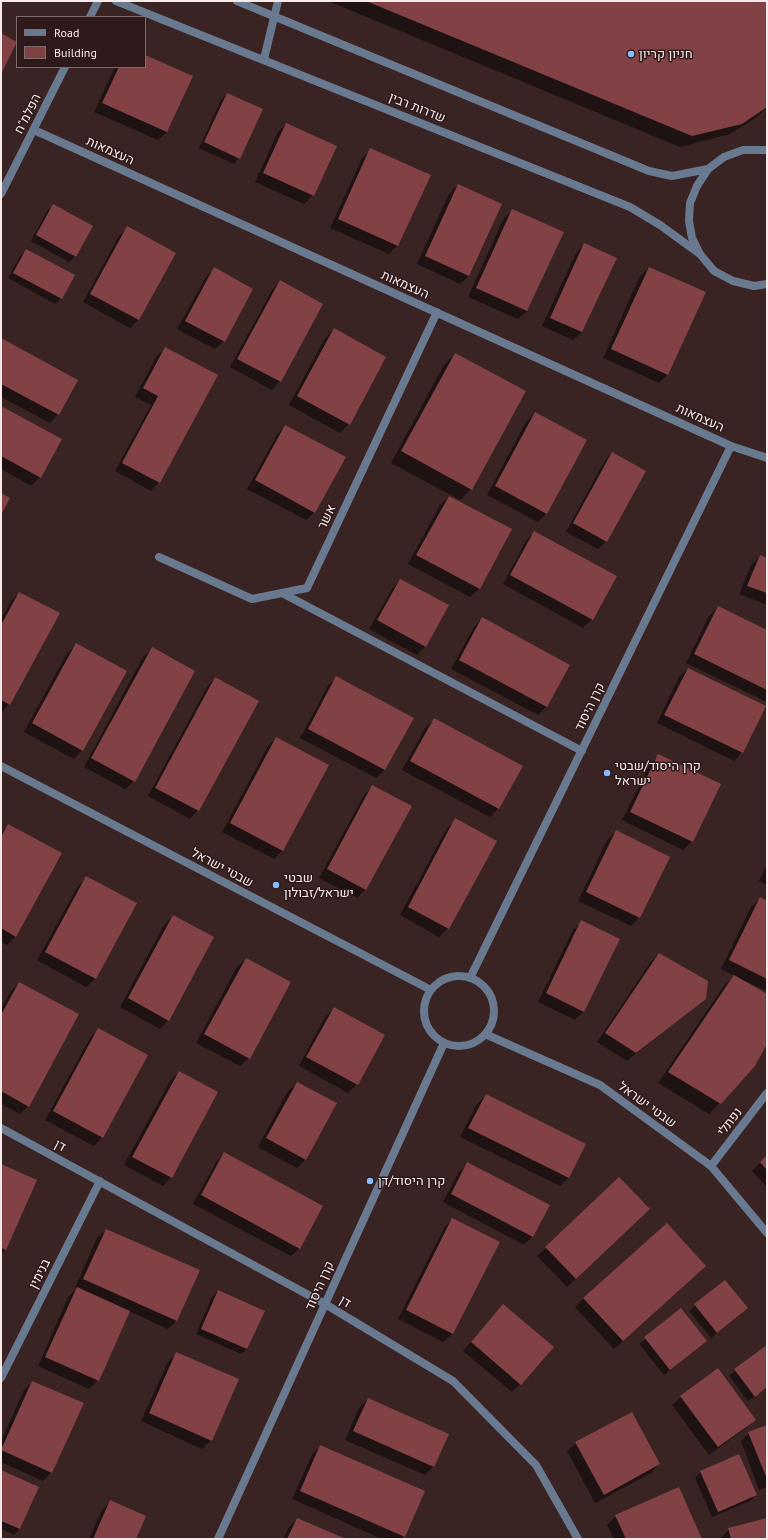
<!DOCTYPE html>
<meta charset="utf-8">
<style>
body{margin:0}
#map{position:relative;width:768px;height:1540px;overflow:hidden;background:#392323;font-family:"PT Sans",sans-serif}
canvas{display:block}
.frame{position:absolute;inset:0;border:2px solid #f9eaea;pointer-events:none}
.legend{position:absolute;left:16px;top:16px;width:130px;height:52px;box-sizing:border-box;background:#2e1a1a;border:1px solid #7f6d6d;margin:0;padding:5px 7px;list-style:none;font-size:12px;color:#f9eaea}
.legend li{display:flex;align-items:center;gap:8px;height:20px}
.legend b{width:20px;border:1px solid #7f6d6d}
</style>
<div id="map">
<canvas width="768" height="1540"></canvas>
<div class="frame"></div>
<ul class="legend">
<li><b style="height:5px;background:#697a90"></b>Road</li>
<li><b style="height:11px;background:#824245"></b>Building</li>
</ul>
</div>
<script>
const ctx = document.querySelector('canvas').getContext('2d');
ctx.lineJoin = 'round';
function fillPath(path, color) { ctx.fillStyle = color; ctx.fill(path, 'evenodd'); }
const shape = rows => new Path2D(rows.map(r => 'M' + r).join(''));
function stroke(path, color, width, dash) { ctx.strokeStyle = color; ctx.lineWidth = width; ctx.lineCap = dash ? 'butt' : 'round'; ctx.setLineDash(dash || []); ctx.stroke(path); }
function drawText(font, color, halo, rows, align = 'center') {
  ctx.font = font + ' "PT Sans",Heebo,sans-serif'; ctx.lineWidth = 3; ctx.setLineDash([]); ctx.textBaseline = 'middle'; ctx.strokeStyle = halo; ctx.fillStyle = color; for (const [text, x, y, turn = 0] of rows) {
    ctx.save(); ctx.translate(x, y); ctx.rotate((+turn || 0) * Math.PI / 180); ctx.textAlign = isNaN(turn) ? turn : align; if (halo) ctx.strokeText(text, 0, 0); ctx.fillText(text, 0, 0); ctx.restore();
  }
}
const shadow = shape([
 [328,1,767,1,767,107,756,118,730,134,680,147],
 [145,56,192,77,167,132,158,140,94,112,115,67,145,67],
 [227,94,239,158,234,164,199,148,221,100],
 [286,124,313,195,304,204,255,182,278,132],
 [371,150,429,176,397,246,389,254,330,228,362,158],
 [458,185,469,276,460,284,417,264,449,194],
 [53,205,75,256,69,262,31,241,47,211],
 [513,210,527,311,518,319,468,297,504,218],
 [127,228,138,320,130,328,83,302,119,236],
 [584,244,615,258,582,332,573,340,542,326,576,253],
 [26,250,61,298,55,304,8,278,20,256],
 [649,268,668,374,659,383,603,358,640,276],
 [214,269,224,341,215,349,177,329,206,277],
 [280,282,280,381,272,390,230,367,272,290],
 [334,329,349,424,340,433,289,405,325,338],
 [1,339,58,414,50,423,1,397],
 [166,348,159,482,151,491,115,471,151,405,135,397,157,356],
 [455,354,471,489,460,500,391,463,444,365],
 [1,408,40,477,31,486,1,469],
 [535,413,546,514,538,522,487,495,526,422],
 [285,426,315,512,306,520,247,489,277,435],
 [612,453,607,541,598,549,566,532,604,462],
 [449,497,511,530,479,589,470,597,408,564,440,505],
 [534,532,592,619,583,628,503,584,526,541],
 [760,556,767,559,767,605,739,594,751,565],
 [400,580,425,646,417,655,369,629,392,589],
 [19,593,9,704,1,713,1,619,11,601],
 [718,607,767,631,767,702,686,663,709,616],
 [482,618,569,665,546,707,538,715,451,669,474,627],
 [76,645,82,750,74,759,24,732,67,653],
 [152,649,134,781,125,789,84,767,143,657],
 [688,669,742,752,734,761,657,723,679,677],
 [215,678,198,810,190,819,148,796,207,687],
 [336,678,413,718,385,770,376,778,300,738,328,686],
 [434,719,521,766,498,809,490,817,402,770,425,728],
 [276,738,328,766,282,851,274,859,222,832,268,746],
 [659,755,692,841,683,850,622,820,650,764],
 [373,786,366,889,357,898,319,878,364,795],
 [456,820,448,928,439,937,400,915,447,828],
 [8,825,16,936,7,945,1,941,1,833],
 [616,832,639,917,631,926,578,901,607,840],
 [767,864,767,885,759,881],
 [86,878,135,904,95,979,86,987,37,960,78,886],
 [760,899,767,902,767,991,743,980,742,981,767,995,767,1042,754,1066,709,1114,658,1083,723,987,735,976,721,969,751,907],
 [173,916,168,1020,160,1029,120,1007,164,925],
 [582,921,584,1011,575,1020,538,1002,573,930],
 [659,954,705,998,627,1061,597,1042,650,963],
 [246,959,249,1058,240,1066,196,1043,237,967],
 [19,983,28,1106,20,1114,1,1104,1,1009,11,991],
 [334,1009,357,1084,348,1093,299,1066,325,1017],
 [99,1029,102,1137,94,1146,45,1120,90,1038],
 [179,1072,171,1177,163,1186,124,1165,170,1081],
 [297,1083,306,1159,297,1168,258,1147,288,1091],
 [486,1095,585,1144,568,1178,560,1186,460,1137,477,1104],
 [224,1153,300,1248,291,1256,193,1204,216,1162],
 [767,1156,767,1187,752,1171],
 [468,1163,533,1236,524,1245,443,1202,459,1172],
 [1,1165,5,1250,1,1254],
 [640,1218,567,1287,537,1256,546,1248],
 [452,1220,498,1243,452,1334,443,1342,398,1319,444,1228],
 [106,1230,177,1320,168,1329,129,1311,98,1380,89,1389,38,1366,68,1297,77,1288,75,1288,97,1238],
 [696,1274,614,1349,575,1307,584,1298],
 [725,1281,741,1314,711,1338,689,1311],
 [218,1291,247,1349,241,1354,196,1334,212,1297],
 [681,1310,706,1341,664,1375,639,1344],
 [495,1314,520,1384,512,1392,463,1351],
 [767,1346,767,1388,748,1401,729,1376],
 [177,1353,211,1440,202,1449,141,1421,168,1362],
 [32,1382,52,1472,43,1481,1,1462,1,1441,24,1390],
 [681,1397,754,1419,746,1428,709,1455,672,1405],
 [368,1399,433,1467,425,1475,345,1440,359,1408],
 [767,1426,767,1487,759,1490,741,1441,749,1433],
 [576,1443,659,1464,651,1473,595,1503,567,1451],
 [320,1446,424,1492,402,1539,382,1539,292,1499,312,1455],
 [1,1471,38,1488,20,1529,14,1535,1,1529],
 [700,1472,756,1495,750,1501,712,1517,695,1478],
 [110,1502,135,1539,89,1539,102,1510],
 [616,1516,701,1539,614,1539,607,1525],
 [297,1519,343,1539,283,1539,289,1527],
 [767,1519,767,1539,720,1539,729,1529]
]);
const building = shape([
 [366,1,767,1,767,107,742,124,692,136],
 [1,33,17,42,1,74],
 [145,55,193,76,167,132,102,103,119,67,145,67],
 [227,93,263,109,240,159,204,142],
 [286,123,337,146,314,196,263,173],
 [370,148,431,175,398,246,338,219],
 [458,184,502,204,469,276,425,256],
 [53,204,93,226,76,257,36,235],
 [512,209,564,232,527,311,476,288],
 [127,226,176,253,139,320,90,294],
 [584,243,617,258,582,332,550,318],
 [26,249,75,275,62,299,13,273],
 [214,267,253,289,225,342,185,321],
 [649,267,706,292,668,375,611,349],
 [280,280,323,304,281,382,237,359],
 [334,328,386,357,350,425,297,396],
 [1,338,78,380,59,415,1,384],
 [165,347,218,375,160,483,122,463,158,396,143,388],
 [455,353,526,391,472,490,401,451],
 [1,406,62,439,41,478,1,456],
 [535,412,587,440,547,514,495,486],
 [285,425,346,457,315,513,255,480],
 [612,452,646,471,607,542,573,523],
 [1,493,10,498,1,515],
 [449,496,512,529,480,589,416,555],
 [534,531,617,576,593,620,510,575],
 [760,555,767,558,767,593,747,586],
 [400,579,449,605,426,647,377,620],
 [19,592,60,613,10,705,1,700,1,625],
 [718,606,767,630,767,690,694,654],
 [482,617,570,665,547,707,459,660],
 [76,643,127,671,83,751,32,723],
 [152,647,195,671,135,782,91,758],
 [688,668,766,706,743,753,664,715],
 [336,676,414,718,385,770,308,729],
 [215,677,259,701,199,811,155,788],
 [434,718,523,766,499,809,410,761],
 [276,737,329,765,283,851,230,823],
 [658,754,721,784,693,842,630,812],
 [372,785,412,806,366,890,327,869],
 [455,818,497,841,449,929,408,907],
 [8,824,62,853,16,937,1,928,1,837],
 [616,830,670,857,640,918,586,892],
 [86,876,137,903,96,979,45,952],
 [760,897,767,901,767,979,729,960],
 [173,915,214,937,169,1021,128,998],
 [581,920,620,939,584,1012,546,993],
 [659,953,708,981,706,999,636,1053,605,1033],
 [246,958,291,982,250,1059,204,1034],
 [734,975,767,994,767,1044,755,1066,721,1104,668,1072],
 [19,982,79,1014,29,1107,1,1091,1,1015],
 [334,1007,385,1035,358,1085,306,1057],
 [98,1028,148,1055,103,1138,53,1111],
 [179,1071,218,1092,172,1178,132,1157],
 [297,1082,337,1103,306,1160,266,1138],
 [486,1094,586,1144,569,1178,468,1128],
 [224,1152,323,1206,300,1249,201,1195],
 [767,1155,767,1170,760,1162],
 [467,1162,550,1205,533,1237,451,1194],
 [1,1164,37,1180,6,1250,1,1248],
 [619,1177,650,1209,576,1279,545,1247],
 [452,1218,500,1242,453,1334,406,1310],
 [667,1223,706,1266,623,1341,583,1298],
 [106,1229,200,1270,177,1321,83,1279],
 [725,1280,748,1308,717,1333,694,1304],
 [77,1287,130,1311,99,1381,45,1357],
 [218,1290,265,1311,247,1349,201,1329],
 [503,1304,554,1347,521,1385,471,1342],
 [681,1308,707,1341,670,1370,644,1337],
 [767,1345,767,1387,755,1397,734,1369],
 [176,1352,239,1379,212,1441,149,1413],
 [718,1368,756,1420,718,1447,680,1396],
 [32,1381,84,1403,52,1473,1,1450],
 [368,1398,449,1434,434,1467,353,1431],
 [632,1412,660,1464,604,1495,575,1442],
 [767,1425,767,1479,748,1432],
 [320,1445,425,1491,405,1537,300,1491],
 [739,1454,757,1495,718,1512,700,1471],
 [1,1470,39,1487,20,1529,1,1521],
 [679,1487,702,1539,626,1539,615,1515],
 [110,1500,146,1516,136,1539,93,1539],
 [297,1518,346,1539,287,1539],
 [767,1518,767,1539,731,1539,728,1528]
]);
const service = shape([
 [264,59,278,1]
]);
const minor = shape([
 [34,130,731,446,767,458],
 [159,557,252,599,307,588,437,312],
 [282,593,582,751],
 [470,978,731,446],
 [1,1128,325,1304,453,1381,536,1465,578,1539],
 [711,1166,767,1093],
 [1,1378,100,1181]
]);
const tertiary = shape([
 [116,1,630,207,660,225,700,254],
 [237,1,649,171,672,176,708,169],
 [90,17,98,1],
 [767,150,743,150,724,157,708,169,697,186,690,203,689,221,692,238,700,254,714,271,733,281,754,286,767,284],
 [1,194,65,67],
 [1,766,431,990],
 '424 1011a35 35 0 1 1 70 0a35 35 0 1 1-70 0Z',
 [485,1034,600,1085,711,1166,767,1233],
 [218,1539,444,1043]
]);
const markers = [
 [631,54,4,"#88bafc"],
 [607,773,4,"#88bafc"],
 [276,885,4,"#88bafc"],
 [370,1181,4,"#88bafc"]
];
const poiNames = [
 ["חניון קריון",639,54],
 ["קרן היסוד/שבטי",615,766],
 ["ישראל",615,781],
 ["שבטי",284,878],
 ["ישראל/זבולון",284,893],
 ["קרן היסוד/דן",378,1181]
];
const streetNames = [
 ["שדרות רבין",417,108,22],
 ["הפלמ\"ח",28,114,-63],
 ["העצמאות",110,151,24],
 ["העצמאות",405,285,24],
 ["העצמאות",700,418,24],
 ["אשר",327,517,-65],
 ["קרן היסוד",590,707,-64],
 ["שבטי ישראל",222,868,28],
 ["שבטי ישראל",647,1105,36],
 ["נפתלי",730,1122,-53],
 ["דן",60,1146,28],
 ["בנימין",40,1274,-63],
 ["קרן היסוד",320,1286,-66],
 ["דן",345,1302,31]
];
fillPath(shadow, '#0007');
fillPath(building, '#824245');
stroke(service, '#697a90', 8);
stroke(minor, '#697a90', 8);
stroke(tertiary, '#697a90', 8);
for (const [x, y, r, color] of markers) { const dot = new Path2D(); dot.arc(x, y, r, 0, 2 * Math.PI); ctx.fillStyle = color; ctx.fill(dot); stroke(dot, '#2e1a1a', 1.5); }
drawText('13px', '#f9eaea', '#2e1a1a', poiNames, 'left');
drawText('13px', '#f9eaea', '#2e1a1a', streetNames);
</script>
